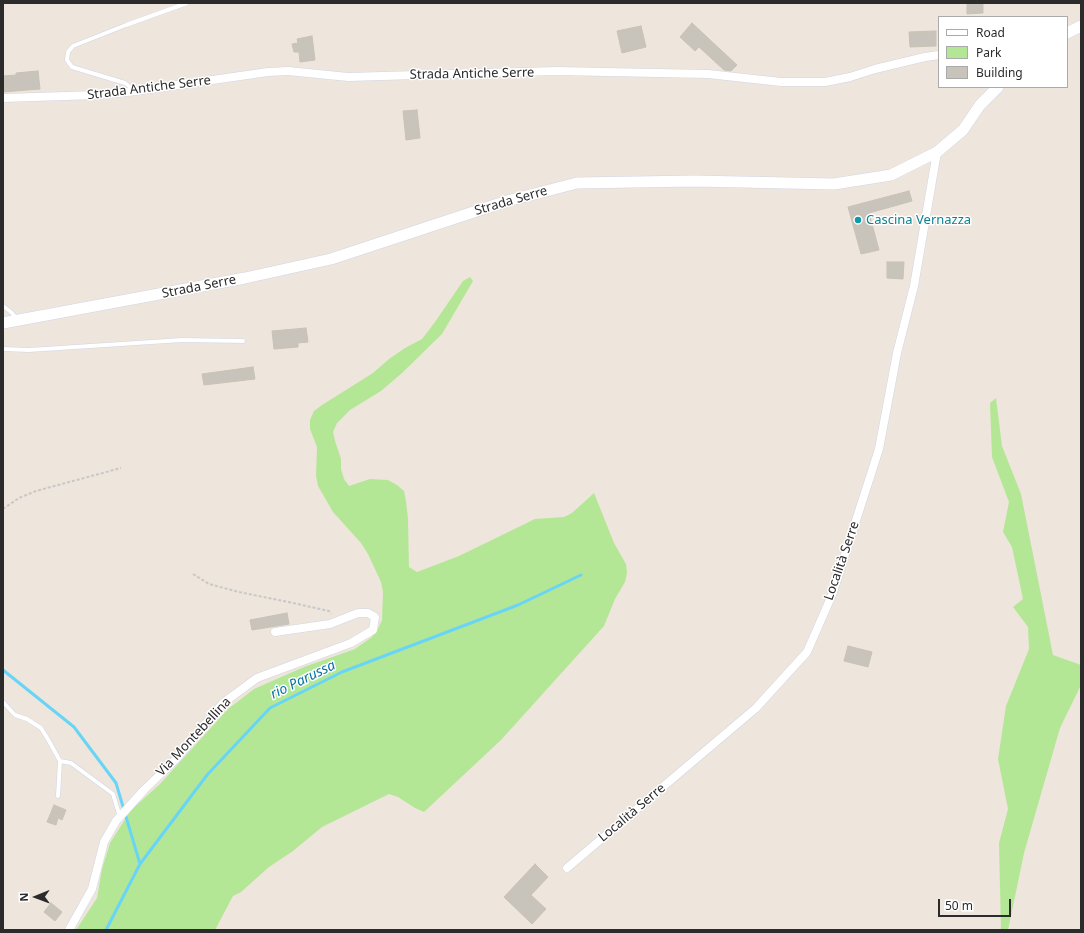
<!DOCTYPE html>
<meta charset="utf-8">
<style>
body{margin:0}
#map{position:relative;width:1084px;height:933px;overflow:hidden;background:#eee5dc;font-family:"Noto Sans",sans-serif}
canvas{display:block}
.frame{position:absolute;inset:0;border:4px solid #2b2b2b;pointer-events:none}
.legend{position:absolute;left:938px;top:16px;width:130px;height:72px;box-sizing:border-box;background:#fff;border:1px solid #aaa;margin:0;padding:5px 7px;list-style:none;font-size:12px;color:#2b2b2b}
.legend li{display:flex;align-items:center;gap:8px;height:20px}
.legend b{width:20px;border:1px solid #aaa}
.north{position:absolute;left:16px;top:877px;width:40px;height:40px;-webkit-text-stroke:3px #fff;paint-order:stroke;rotate:269deg;font-size:11px;font-weight:700;line-height:16px;text-align:center;color:#2b2b2b}
.north::after{content:'';display:block;margin:auto;width:14px;height:18px;background:#2b2b2b;clip-path:polygon(50% 0,100% 100%,50% 72%,0 100%)}
.scale{position:absolute;left:938px;top:899px;width:73px;height:18px;box-sizing:border-box;border:2px solid #2b2b2b;border-top:0;padding-left:5px;font-size:12px;line-height:14px;white-space:nowrap;color:#2b2b2b;-webkit-text-stroke:3px #fff;paint-order:stroke}
</style>
<div id="map">
<canvas width="1084" height="933"></canvas>
<div class="frame"></div>
<ul class="legend">
<li><b style="height:5px;background:#fff"></b>Road</li>
<li><b style="height:11px;background:#b4e795"></b>Park</li>
<li><b style="height:11px;background:#c9c4bb"></b>Building</li>
</ul>
<div class="north">N</div>
<div class="scale">50 m</div>
</div>
<script>
const ctx = document.querySelector('canvas').getContext('2d');
ctx.lineJoin = 'round';
function fillPath(path, color) { ctx.fillStyle = color; ctx.fill(path, 'evenodd'); }
const shape = rows => new Path2D(rows.map(r => 'M' + r).join(''));
function stroke(path, color, width, dash) { ctx.strokeStyle = color; ctx.lineWidth = width; ctx.lineCap = dash ? 'butt' : 'round'; ctx.setLineDash(dash || []); ctx.stroke(path); }
function drawText(font, color, halo, rows, align = 'center') {
  ctx.font = font + ' "Noto Sans",sans-serif'; ctx.lineWidth = 3; ctx.setLineDash([]); ctx.textBaseline = 'middle'; ctx.strokeStyle = halo; ctx.fillStyle = color; for (const [text, x, y, turn = 0] of rows) {
    ctx.save(); ctx.translate(x, y); ctx.rotate((+turn || 0) * Math.PI / 180); ctx.textAlign = isNaN(turn) ? turn : align; if (halo) ctx.strokeText(text, 0, 0); ctx.fillText(text, 0, 0); ctx.restore();
  }
}
const green = shape([
 [470,277,473,281,442,334,402,373,381,391,350,410,337,423,333,432,335,441,341,459,341,469,344,479,349,486,370,479,388,480,397,485,404,491,406,501,408,519,409,567,417,572,459,556,535,519,564,517,572,513,594,493,614,543,626,564,627,573,625,582,615,599,604,626,501,740,424,812,415,808,398,797,389,794,322,827,293,851,269,867,241,892,233,896,215,930,76,930,97,898,102,869,110,843,131,810,160,784,228,709,254,689,304,667,355,649,372,637,378,629,382,620,383,592,381,582,368,554,361,543,333,512,318,486,316,476,317,447,310,429,310,420,314,411,322,405,373,373,389,359,405,348,422,339,435,322,463,281],
 [996,398,1002,446,1021,494,1053,655,1081,665,1081,685,1060,728,1024,853,1008,930,1001,930,999,843,1008,809,998,759,1006,706,1029,649,1028,627,1013,607,1023,599,1012,547,1003,532,1009,502,992,457,990,403]
]);
const stream = shape([
 [3,670,74,727,116,783,140,864],
 [106,930,140,864,207,775,270,708,342,672,518,605,581,575]
]);
const building = shape([
 [967,3,983,3,983,13,967,14,967,3],
 [692,23,737,65,731,71,724,70,699,47,695,51,680,37,692,23],
 [641,26,646,47,622,53,617,31,641,26],
 [936,31,936,46,910,47,909,32,936,31],
 [312,36,315,60,300,62,299,52,294,52,292,44,298,43,297,39,312,36],
 [38,71,40,89,3,92,3,76,16,75,16,73,38,71],
 [417,110,420,138,406,140,403,111,417,110],
 [909,191,912,201,869,213,879,250,861,254,848,207,909,191],
 [887,262,904,262,903,279,887,278,887,262],
 [306,328,308,342,298,343,298,347,274,349,272,331,306,328],
 [253,367,255,379,204,385,202,374,253,367],
 [287,613,289,624,252,630,250,620,287,613],
 [848,646,872,652,868,667,844,661,848,646],
 [54,805,66,810,62,820,58,818,56,825,47,822,54,805],
 [535,864,548,877,531,895,546,909,532,924,504,897,535,864],
 [51,903,62,912,55,921,44,912,51,903]
]);
const path = shape([
 [3,509,19,498,36,491,121,468],
 [193,574,209,584,239,592,293,603,329,611,331,614]
]);
const service = shape([
 [134,90,125,83,72,67,67,60,68,52,73,46,126,25,187,3],
 [3,306,11,312,17,319],
 [3,349,29,350,182,340,243,341],
 [3,702,15,715,27,719,41,728,49,741,60,761,58,796],
 [60,761,71,763,113,794,120,817]
]);
const minor = shape([
 [3,98,97,95,136,91,268,72,288,71,348,77,556,71,708,74,781,82,825,82,850,77,875,69,925,57,939,55],
 [567,868,756,708,807,652,832,595,879,449,897,353,914,286,937,152],
 [69,930,92,889,104,842,116,821,144,790,176,759,223,703,257,678,351,643,373,630,375,617,368,613,358,613,330,624,275,632]
]);
const secondary = shape([
 [1067,33,1081,26],
 [3,323,245,278,331,259,507,201,577,183,694,181,834,184,891,175,937,152,963,130,980,105,998,87]
]);
const markers = [
 [858,220,4,"#0f9aa8"]
];
const streetNames = [
 ["Strada Antiche Serre",472,74,-1],
 ["Strada Antiche Serre",149,88,-7],
 ["Strada Serre",511,201,-16],
 ["Strada Serre",199,287,-11],
 ["Località Serre",842,561,-71],
 ["Via Montebellina",194,737,-47],
 ["Località Serre",632,813,-40]
];
const cultureNames = [
 ["Cascina Vernazza",866,220]
];
const waterNames = [
 ["rio Parussa",303,680,-26]
];
fillPath(green, '#b4e795');
stroke(stream, '#69d5f6', 3);
fillPath(building, '#c9c4bb');
stroke(building, '#c9c1b5', 1);
stroke(service, '#d1d5e4', 5);
stroke(minor, '#d1d5e4', 9);
stroke(secondary, '#d1d5e4', 12);
stroke(path, '#c8c8c8', 2, [3, 2]);
stroke(service, '#fff', 4);
stroke(minor, '#fff', 8);
stroke(secondary, '#fff', 11);
for (const [x, y, r, color] of markers) { const dot = new Path2D(); dot.arc(x, y, r, 0, 2 * Math.PI); ctx.fillStyle = color; ctx.fill(dot); stroke(dot, '#fff', 1.5); }
drawText('13px', '#2b2b2b', '#fff', streetNames);
drawText('13px', '#0d838f', '#fff', cultureNames, 'left');
drawText('italic 14px', '#0673a4', '#fff', waterNames);
</script>
